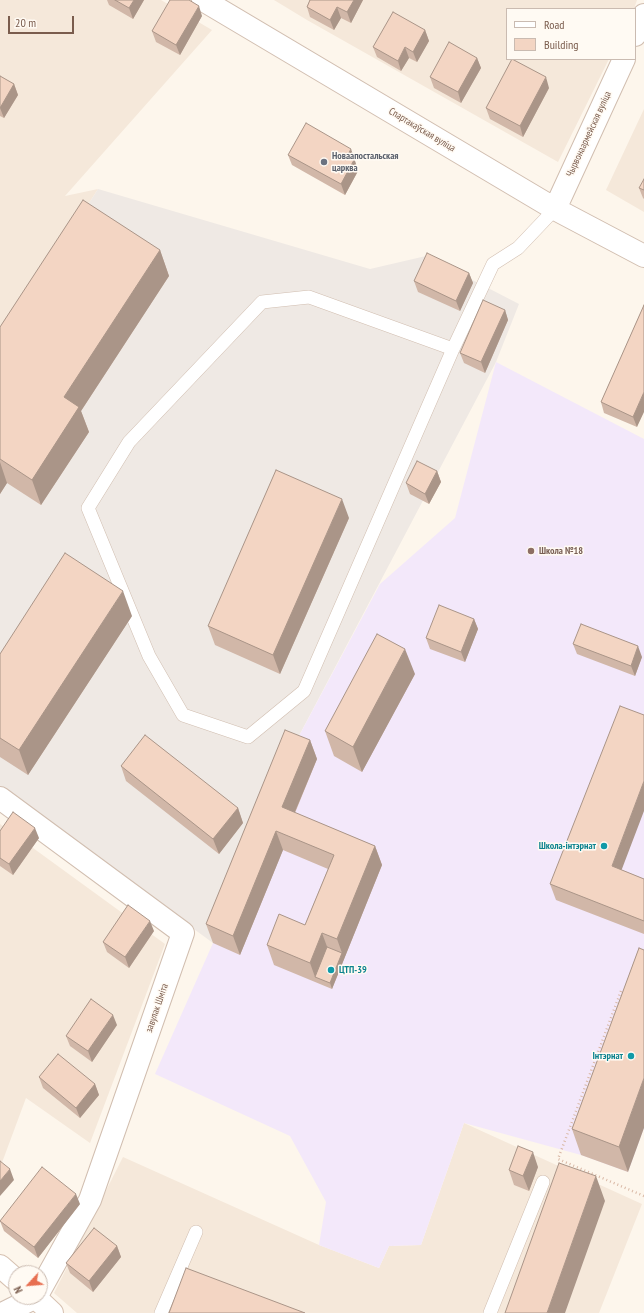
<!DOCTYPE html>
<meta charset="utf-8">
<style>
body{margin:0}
#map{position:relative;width:644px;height:1313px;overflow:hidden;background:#fdf6ec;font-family:"PT Sans Narrow",sans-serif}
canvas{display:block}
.legend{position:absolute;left:506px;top:8px;width:130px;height:52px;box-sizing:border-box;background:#fffaf3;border:1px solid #cabbb1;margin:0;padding:5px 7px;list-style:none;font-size:12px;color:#7a5c4d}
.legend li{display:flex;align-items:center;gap:8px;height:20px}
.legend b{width:20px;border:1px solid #cabbb1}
.north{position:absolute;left:8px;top:1265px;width:40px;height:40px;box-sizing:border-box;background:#fffaf3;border:1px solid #cabbb1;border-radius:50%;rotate:244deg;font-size:11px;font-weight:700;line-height:16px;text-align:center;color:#7a5c4d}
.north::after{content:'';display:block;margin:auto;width:14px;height:18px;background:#e76f51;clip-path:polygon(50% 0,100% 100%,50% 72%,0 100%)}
.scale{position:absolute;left:8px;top:16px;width:66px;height:18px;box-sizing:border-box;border:2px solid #7a5c4d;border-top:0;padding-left:5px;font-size:12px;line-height:14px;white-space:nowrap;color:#7a5c4d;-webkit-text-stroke:3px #fffaf3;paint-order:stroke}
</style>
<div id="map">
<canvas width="644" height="1313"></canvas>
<ul class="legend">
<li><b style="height:5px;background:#fff"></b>Road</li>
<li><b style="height:11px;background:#f3d5c3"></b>Building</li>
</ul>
<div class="north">N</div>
<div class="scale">20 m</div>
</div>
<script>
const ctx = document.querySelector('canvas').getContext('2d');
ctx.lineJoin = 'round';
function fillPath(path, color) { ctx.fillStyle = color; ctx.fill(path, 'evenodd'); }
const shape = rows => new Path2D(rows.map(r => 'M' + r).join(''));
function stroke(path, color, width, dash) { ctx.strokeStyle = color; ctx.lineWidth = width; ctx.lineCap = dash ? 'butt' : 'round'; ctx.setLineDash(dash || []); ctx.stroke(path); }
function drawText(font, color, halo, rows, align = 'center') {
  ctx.font = font + ' "PT Sans Narrow",sans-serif'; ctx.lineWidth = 3; ctx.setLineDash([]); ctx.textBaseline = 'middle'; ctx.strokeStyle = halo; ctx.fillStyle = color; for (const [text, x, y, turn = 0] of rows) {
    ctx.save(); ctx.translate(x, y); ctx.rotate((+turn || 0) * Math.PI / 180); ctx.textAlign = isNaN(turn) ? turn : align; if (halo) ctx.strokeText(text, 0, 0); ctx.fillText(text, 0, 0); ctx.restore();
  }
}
const residential = shape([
 [0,0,161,0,212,30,65,196,98,189,0,342],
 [274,0,637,0,634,9,507,9,507,59,609,59,558,162,307,20],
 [644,109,644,212,606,190],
 [0,824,165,944,90,1143,26,1098,0,1168],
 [464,1123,642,1204,599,1313,77,1313,54,1293,123,1157,319,1245,379,1268,389,1246,421,1245]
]);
const industrial = shape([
 [98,189,370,269,426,256,519,304,496,362,292,749,213,943,0,787,0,342]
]);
const education = shape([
 [496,362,644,439,644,1128,628,1172,581,1155,464,1123,421,1245,389,1246,379,1268,319,1245,326,1202,290,1136,155,1074,213,943,292,749,380,584,455,518]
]);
const path = shape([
 [621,991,558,1159,644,1196]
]);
const lane = shape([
 [453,349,309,297,262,302,129,442,88,508,149,656,183,715,248,737,304,691,453,349,493,264,518,248,555,209],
 [161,1313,196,1232],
 [490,1313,543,1182]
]);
const street = shape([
 [203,0,555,209,644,256],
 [635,35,644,15],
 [555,209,624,59],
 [0,798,183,933,90,1200,40,1290],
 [4,1313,36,1297]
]);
const secondary = shape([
 [0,1266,16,1280],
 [35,1297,52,1313]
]);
const wall = shape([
 [107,0,144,0,133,19,109,5],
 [310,0,363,0,351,23,341,18,334,30,310,17,307,7],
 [202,16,180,55,156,42,152,31],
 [425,30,429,41,417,62,409,58,401,71,377,57,373,47],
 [477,58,481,68,461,103,434,88,430,77],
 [0,76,14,84,18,95,4,118,0,116],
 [549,88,523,137,490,119,486,108],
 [288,155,355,160,355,161,358,171,345,195,292,165],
 [639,188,644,190,644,199,643,198],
 [160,250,169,276,81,411,89,432,41,505,7,483,0,494,0,327],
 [469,273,473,283,460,311,418,292,414,281],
 [644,305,637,427,604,413,601,402],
 [505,310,508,320,485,373,464,363,460,353],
 [437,471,441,482,429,504,410,494,406,483],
 [349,518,280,674,215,645,208,626],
 [132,616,28,775,0,757,0,654],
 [474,619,478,629,465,662,430,649,426,638],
 [573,644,642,657,635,676,577,654],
 [415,674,362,772,334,756,325,731],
 [310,740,317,759,295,813,375,846,382,865,332,989,274,965,267,945,305,925,328,869,283,850,240,955,213,943,206,924],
 [121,766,238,808,243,823,219,854,126,781],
 [0,831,39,838,13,875,0,866],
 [622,870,644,879,644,934,556,900,550,884],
 [154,931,129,968,107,952,103,942],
 [639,948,628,1172,581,1155,572,1129],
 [117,1025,92,1062,70,1046,66,1036],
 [39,1077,95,1084,99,1095,80,1118,43,1088],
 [538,1167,529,1191,514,1185,509,1170],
 [80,1204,38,1258,4,1231,0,1221],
 [117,1246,121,1257,93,1292,70,1273,66,1263]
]);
const shadedWall = shape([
 [134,0,144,0,133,19,129,8],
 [354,0,363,0,351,23,347,12],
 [199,6,202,16,180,55,176,45],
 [337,7,341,18,334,30,330,20],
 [425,30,429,41,417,62,413,52],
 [405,47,409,58,401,71,398,61],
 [477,58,481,68,461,103,458,92],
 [546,77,549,88,523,137,520,126],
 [14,84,18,95,4,118,0,108],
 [351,149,355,160,355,161,358,171,345,195,341,184,347,156],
 [160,250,169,276,81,411,89,432,41,505,32,480,64,397],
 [469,273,473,283,460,311,456,301],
 [505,310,508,320,485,373,481,362],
 [644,392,644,412,637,427,633,417],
 [0,462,7,483,0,494],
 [437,471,441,482,429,504,425,494],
 [342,499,349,518,280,674,273,655],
 [123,591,132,616,28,775,19,750],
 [474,619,478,629,465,662,461,652],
 [638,646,642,657,635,676,631,666],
 [405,649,415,674,362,772,353,747],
 [310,740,317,759,289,826,282,807],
 [644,781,644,811,617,882,612,866],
 [238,808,243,823,219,854,213,839],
 [35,828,39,838,13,875,9,864],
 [276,831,283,850,240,955,233,936],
 [375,846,382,865,332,989,330,983,342,953,337,939],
 [150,921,154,931,129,968,125,957],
 [322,933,329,952,315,977,310,963],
 [113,1015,117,1025,92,1062,88,1051],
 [644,1078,644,1128,628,1172,619,1147],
 [95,1084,99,1095,80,1118,76,1108],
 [533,1152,538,1167,529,1191,523,1176],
 [10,1169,14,1180,0,1196,0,1181],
 [596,1176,605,1201,565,1313,547,1313],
 [76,1194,80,1204,38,1258,34,1247],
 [117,1246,121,1257,93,1292,89,1281]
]);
const building = shape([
 [115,0,134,0,129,8,115,0],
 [170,0,189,0,199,6,176,45,152,31,170,0],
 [310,0,354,0,347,12,337,7,330,20,307,7,310,0],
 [393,12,425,30,413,52,405,47,398,61,373,47,393,12],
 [449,42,477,58,458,92,430,77,449,42],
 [512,59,546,77,520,126,486,108,512,59],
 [0,76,14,84,0,108,0,76],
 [306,123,351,149,347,156,354,160,341,184,288,155,306,123],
 [644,179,644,190,639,188,644,179],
 [83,200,160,250,64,397,79,407,32,480,0,459,0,327,83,200],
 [427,253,469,273,456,301,414,281,427,253],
 [483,300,505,310,481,362,460,353,483,300],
 [644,305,644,392,633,417,601,402,644,305],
 [417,461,437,471,425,494,406,483,417,461],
 [276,470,342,499,273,655,208,626,276,470],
 [65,553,123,591,19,750,0,738,0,654,65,553],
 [439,605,474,619,461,652,426,638,439,605],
 [581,624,638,646,631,666,573,644,581,624],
 [377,634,405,649,353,747,325,731,377,634],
 [620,706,644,715,644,781,612,866,644,879,644,921,550,884,620,706],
 [285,730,310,740,282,807,375,846,337,939,322,933,310,963,267,945,279,914,305,925,334,855,276,831,233,936,206,924,285,730],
 [145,735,238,808,213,839,121,766,145,735],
 [13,812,35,828,9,864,0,858,0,831,13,812],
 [128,905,150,921,125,957,103,942,128,905],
 [327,947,342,953,330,983,315,977,327,947],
 [639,948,644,950,644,1078,619,1147,572,1129,639,948],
 [91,999,113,1015,88,1051,66,1036,91,999],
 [58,1054,95,1084,76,1108,39,1077,58,1054],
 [518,1146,533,1152,523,1176,509,1170,518,1146],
 [0,1161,10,1169,0,1181,0,1161],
 [559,1163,596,1176,547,1313,505,1313,559,1163],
 [42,1167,76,1194,34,1247,0,1221,42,1167],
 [94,1228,117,1246,89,1281,66,1263,94,1228],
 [186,1268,305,1313,169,1313,186,1268]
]);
const markers = [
 [324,162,4,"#6b7280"],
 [531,551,4,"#8d6e63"],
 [604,846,4,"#0f9aa8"],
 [331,970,4,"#0f9aa8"],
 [631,1056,4,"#0f9aa8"]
];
const streetNames = [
 ["Спартакаўская вуліца",422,130,31],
 ["Чырвонаармейская вуліца",589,134,-65],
 ["завулак Шміта",157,1008,-71]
];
const worshipNames = [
 ["Новаапостальская",332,156],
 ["царква",332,168]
];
const educationNames = [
 ["Школа №18",539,551]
];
const cultureNames = [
 ["Школа-інтэрнат",596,846],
 ["ЦТП-39",339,970,"left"],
 ["Інтэрнат",623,1056]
];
fillPath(residential, '#f5e8da');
fillPath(industrial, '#efe9e4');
fillPath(education, '#f3e8fa');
stroke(lane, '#d1beb0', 14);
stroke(street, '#d1beb0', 24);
stroke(secondary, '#d6c0b0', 24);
stroke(path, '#d9b8a5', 2.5, [1, 3]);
stroke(lane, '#fff', 13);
stroke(street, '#fff', 22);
stroke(secondary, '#fff', 22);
fillPath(wall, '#d1b7a8');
fillPath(shadedWall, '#aa9588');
fillPath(building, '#f3d5c3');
stroke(building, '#aa9588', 1);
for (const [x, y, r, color] of markers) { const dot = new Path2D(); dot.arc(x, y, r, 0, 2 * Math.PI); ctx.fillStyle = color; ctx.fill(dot); stroke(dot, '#fffaf3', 1.5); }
drawText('10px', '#7a5c4d', '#fffaf3', streetNames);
drawText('bold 10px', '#5b616d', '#fffaf3', worshipNames, 'left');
drawText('bold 10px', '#785e54', '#fffaf3', educationNames, 'left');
drawText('bold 10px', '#0d838f', '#fffaf3', cultureNames, 'right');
</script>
